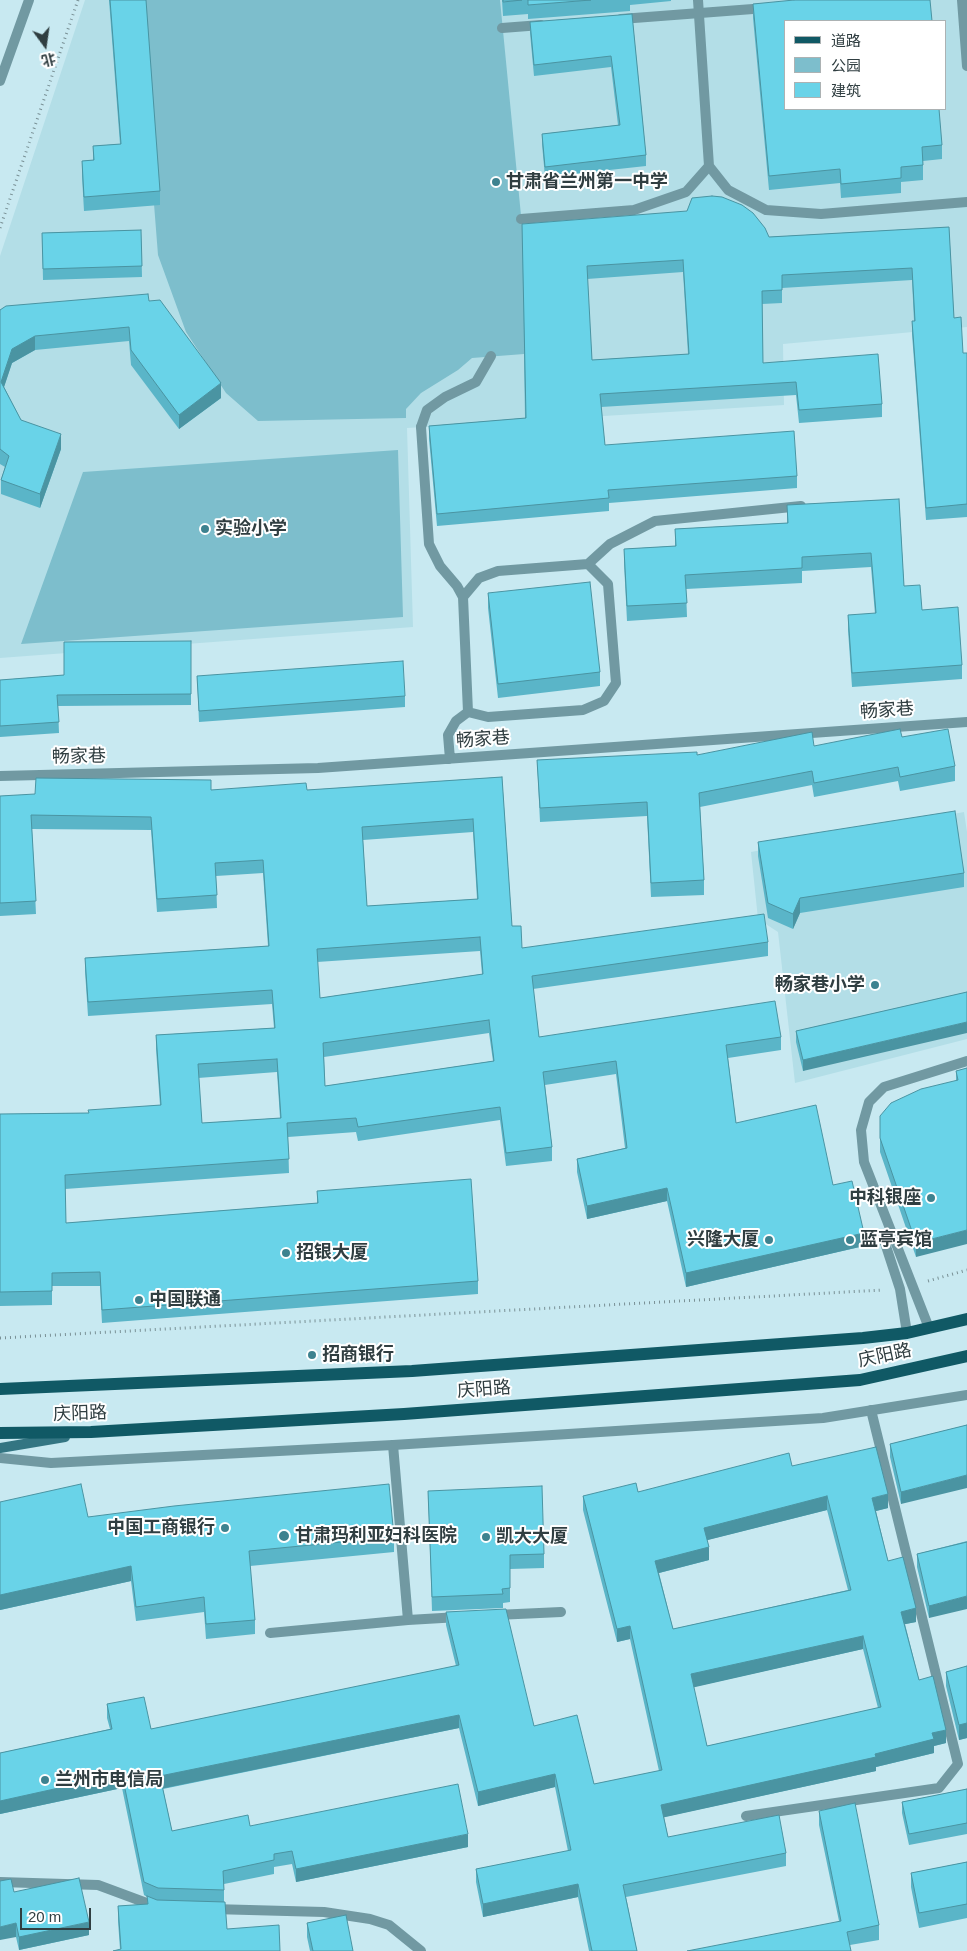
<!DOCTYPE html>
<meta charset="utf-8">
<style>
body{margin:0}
#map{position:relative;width:967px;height:1951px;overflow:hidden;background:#c8e9f1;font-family:Helvetica,"Noto Sans SC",sans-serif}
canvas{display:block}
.legend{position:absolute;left:784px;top:20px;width:162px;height:90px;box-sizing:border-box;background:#fff;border:1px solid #acb2b3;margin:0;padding:6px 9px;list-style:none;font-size:15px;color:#303e41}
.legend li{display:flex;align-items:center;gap:10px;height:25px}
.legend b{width:25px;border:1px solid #acb2b3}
.north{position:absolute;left:20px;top:20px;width:50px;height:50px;-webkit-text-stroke:4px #fff;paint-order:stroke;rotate:166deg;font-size:14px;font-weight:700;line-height:20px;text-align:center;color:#303e41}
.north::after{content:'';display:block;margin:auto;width:18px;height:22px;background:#303e41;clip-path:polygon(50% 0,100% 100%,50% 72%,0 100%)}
.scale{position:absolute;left:20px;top:1908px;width:71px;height:22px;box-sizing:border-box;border:2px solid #303e41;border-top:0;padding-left:6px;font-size:15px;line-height:18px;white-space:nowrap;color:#303e41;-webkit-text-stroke:4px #fff;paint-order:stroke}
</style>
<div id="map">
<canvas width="967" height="1951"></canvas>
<ul class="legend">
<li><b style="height:6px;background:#105965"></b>道路</li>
<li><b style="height:14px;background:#7dbecc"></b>公园</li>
<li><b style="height:14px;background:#69d3e8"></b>建筑</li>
</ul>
<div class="north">北</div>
<div class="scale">20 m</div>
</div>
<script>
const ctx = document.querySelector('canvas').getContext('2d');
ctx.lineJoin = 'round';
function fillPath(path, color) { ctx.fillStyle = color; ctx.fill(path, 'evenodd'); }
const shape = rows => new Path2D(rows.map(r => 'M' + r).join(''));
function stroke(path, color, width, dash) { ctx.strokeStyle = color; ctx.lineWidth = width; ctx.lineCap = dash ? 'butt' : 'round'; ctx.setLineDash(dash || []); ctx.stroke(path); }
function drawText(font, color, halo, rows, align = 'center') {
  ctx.font = font + ' Helvetica,"Noto Sans SC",sans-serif'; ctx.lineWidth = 4; ctx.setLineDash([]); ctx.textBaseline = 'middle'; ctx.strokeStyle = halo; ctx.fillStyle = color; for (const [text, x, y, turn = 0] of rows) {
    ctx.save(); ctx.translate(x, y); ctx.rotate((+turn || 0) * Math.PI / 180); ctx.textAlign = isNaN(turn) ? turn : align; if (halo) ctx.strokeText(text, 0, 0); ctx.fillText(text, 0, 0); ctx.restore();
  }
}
const built = shape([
 [85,0,967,0,967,327,783,344,784,405,407,428,413,627,0,658,0,256],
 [786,21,946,21,946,109,786,109],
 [964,812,967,832,967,1039,795,1083,778,932,758,919,751,852]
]);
const green = shape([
 [138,0,500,0,523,236,524,354,472,358,458,370,421,393,406,409,406,418,258,421,226,393,186,332,158,255],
 [398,450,403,617,21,644,83,472]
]);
const path = shape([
 [0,228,78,0],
 [928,1281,967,1270],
 [0,1338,883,1290]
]);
const service = shape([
 [698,0,709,166,728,190,766,210,821,214,967,202],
 [962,0,967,66],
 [621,19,766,8],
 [502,28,541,25],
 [521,219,634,210,686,192,709,166],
 [421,427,427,410,445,397,476,382,491,356],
 [884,1240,900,1289,907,1333],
 [929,1328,864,1162,861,1130,869,1102,884,1087,967,1061],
 [393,1445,408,1620,459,1617],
 [496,1615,561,1612],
 [270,1633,408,1620],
 [746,1816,939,1788,958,1764,871,1410],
 [0,1882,98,1885,160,1908],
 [212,1909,324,1912,370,1919,389,1925,421,1951]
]);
const minor = shape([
 [421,427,429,544,440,566,457,586,463,597,468,712,456,721,448,735,450,759],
 [588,564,610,544,655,521,801,506],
 [463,597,479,578,498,571,588,564,608,584,616,683,604,701,583,710,488,717,468,712],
 [0,776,318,768,967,722],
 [0,1458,51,1463,393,1445,823,1418,967,1395]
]);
const tertiary = shape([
 [0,81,29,0]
]);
const secondary = shape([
 [0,1448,65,1437]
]);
const primary = shape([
 [0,1389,412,1371,863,1338,907,1333,967,1319],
 [0,1433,91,1432,404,1414,860,1380,967,1356]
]);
const wall = shape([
 [109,0,146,0,160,191,160,205,84,211,82,176,82,161,93,160,93,146,120,144],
 [502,0,671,0,671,1,630,5,630,11,528,19,528,14,503,16],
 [753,4,942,145,942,159,923,161,923,180,901,182,901,193,841,198,840,183,769,190,753,18],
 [632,14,646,155,646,166,545,177,542,144,542,134,618,125,611,67,534,76,530,33,530,22],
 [522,224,769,237,949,227,954,318,963,353,967,353,967,517,926,520,912,334,912,321,914,321,912,280,782,288,782,303,762,304,763,363,882,404,882,417,799,423,796,395,601,407,605,445,797,476,797,488,609,503,609,511,437,526,429,439,429,426,525,418],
 [683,272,688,354,592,360,587,279],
 [141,230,142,277,43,280,42,233],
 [149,301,221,398,179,429,131,365,129,341,35,350,12,363,4,387,21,420,61,449,40,508,1,494,1,480,5,467,0,464,0,310],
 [899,499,904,586,962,665,962,679,852,687,848,630,848,615,875,614,871,567,802,571,802,583,686,589,687,617,627,621,624,563,624,549,675,546,675,529,787,523,787,505],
 [488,593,600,672,600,686,498,698,488,608],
 [191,641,191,705,58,706,59,733,0,737,0,680,64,675],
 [197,676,405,696,405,707,199,722],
 [902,737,955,766,955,781,900,791,898,781,814,797,812,785,700,807,704,880,704,895,651,897,647,816,540,822,537,760,697,755,814,746],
 [502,777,512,926,522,948,768,942,768,956,533,989,539,1037,781,1037,781,1050,728,1058,736,1123,833,1185,864,1246,686,1287,667,1201,587,1219,577,1172,577,1159,625,1148,616,1074,545,1085,552,1147,552,1161,506,1166,500,1120,358,1141,356,1132,288,1137,289,1173,65,1189,66,1223,317,1203,317,1191,478,1281,478,1294,102,1323,100,1286,52,1286,52,1305,0,1306,0,1114,88,1113,160,1105,156,1049,156,1035,274,1028,272,1004,88,1016,85,971,85,958,268,946,263,873,216,876,217,908,157,912,151,830,32,829,36,914,0,916,0,796,211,790,307,790],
 [473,832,477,899,367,906,363,840],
 [480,951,482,974,320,998,317,962],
 [489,1033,493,1061,325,1086,324,1057],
 [277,1072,280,1118,202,1123,198,1078],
 [758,842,964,873,964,887,800,913,793,929,768,918,758,856],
 [967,992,803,1071,796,1042,796,1031],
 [967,1068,916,1257,880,1152,880,1138,956,1081,956,1071],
 [967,1425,901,1504,890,1457,890,1444],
 [792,1466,888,1508,876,1511,888,1561,916,1622,905,1624,919,1680,946,1743,934,1746,934,1753,876,1767,876,1771,664,1817,668,1837,786,1853,786,1866,626,1897,637,1951,589,1951,578,1897,483,1917,476,1882,476,1869,568,1851,555,1787,478,1806,459,1728,163,1789,172,1831,250,1826,468,1847,296,1882,292,1864,274,1867,274,1874,224,1884,224,1902,120,1949,118,1921,118,1906,147,1904,147,1897,144,1895,122,1788,0,1814,0,1753,110,1729,107,1718,107,1704,151,1729,456,1666,446,1625,446,1612,534,1726,594,1784,659,1771,630,1639,617,1642,583,1510,583,1496,638,1492],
 [827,1510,848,1590,673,1629,659,1573,709,1560,707,1540],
 [863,1649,878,1708,707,1746,693,1687],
 [428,1491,544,1554,544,1568,510,1569,510,1602,503,1603,503,1608,432,1611],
 [0,1502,88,1517,394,1537,394,1552,250,1566,255,1620,255,1634,206,1639,204,1612,136,1621,131,1581,0,1610],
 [967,1541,929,1618,917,1567,917,1554],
 [967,1666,967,1738,959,1740,946,1686,946,1672],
 [967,1789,967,1834,909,1845,902,1813,902,1802],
 [819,1811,879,1925,879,1940,850,1945,839,1921,819,1825],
 [967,1862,967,1918,919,1928,911,1887,911,1873],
 [14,1892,89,1935,19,1950,16,1937],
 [307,1923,353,1951,310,1951,307,1937]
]);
const shadedWall = shape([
 [35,336,35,350,12,363,1,396,1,382,12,349],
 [221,383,221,398,179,429,179,415],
 [61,434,61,449,40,508,40,494],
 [800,898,800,913,793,929,793,914],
 [967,1022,967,1033,803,1071,803,1060],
 [667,1188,667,1201,587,1219,587,1206],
 [967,1230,967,1244,916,1257,916,1243],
 [864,1233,864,1246,686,1287,686,1273],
 [967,1475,967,1488,901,1504,901,1492],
 [888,1494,888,1508,872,1512,872,1498],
 [827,1496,827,1510,704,1541,704,1528],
 [709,1547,709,1560,655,1574,655,1561],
 [131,1566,131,1581,0,1610,0,1595],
 [967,1596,967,1609,929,1618,929,1606],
 [916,1608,916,1622,901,1625,901,1612],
 [630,1626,630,1639,617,1642,617,1629],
 [863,1636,863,1649,691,1688,691,1674],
 [459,1715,459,1728,160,1789,160,1776],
 [967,1723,967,1738,959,1740,959,1725],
 [946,1730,946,1743,934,1746,934,1753,876,1767,876,1771,661,1818,661,1805,875,1754,932,1733],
 [122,1774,122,1788,0,1814,0,1801],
 [555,1774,555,1787,478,1806,478,1792],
 [468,1834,468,1847,296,1882,296,1869],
 [578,1884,578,1897,483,1917,483,1904],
 [89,1922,89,1935,19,1950,19,1937],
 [16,1923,16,1937,0,1940,0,1927]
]);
const building = shape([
 [110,0,146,0,160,191,84,197,82,161,94,160,93,146,121,144,110,0],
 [503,0,522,0,503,2,503,0],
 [528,0,591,0,528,5,528,0],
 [794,0,930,0,932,21,786,21,786,109,939,109,942,145,922,147,923,165,901,167,901,178,841,184,840,169,769,176,753,4,794,0],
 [632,14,646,155,545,167,542,134,620,125,611,56,534,65,530,22,632,14],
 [712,196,722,197,742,205,753,213,765,228,769,237,949,227,954,318,961,317,963,353,967,353,967,504,926,508,912,321,915,321,912,268,782,275,782,290,762,291,763,363,878,354,882,404,799,410,796,382,600,394,605,445,794,431,797,476,608,490,609,498,437,514,429,426,526,418,522,224,687,211,692,198,712,196],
 [683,260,689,354,592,360,587,266,683,260],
 [141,230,142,266,43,269,42,233,141,230],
 [148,294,149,301,160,300,221,383,179,415,131,350,129,327,35,336,12,349,1,382,21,420,61,434,40,494,1,480,9,456,0,449,0,310,6,306,148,294],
 [899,499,904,586,920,585,922,610,958,607,962,665,852,673,848,615,876,613,871,553,802,557,802,568,685,575,687,603,627,606,624,549,676,546,675,529,788,523,787,505,899,499],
 [590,582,600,672,498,684,488,593,590,582],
 [191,641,191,694,57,695,59,722,0,726,0,680,64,675,64,642,191,641],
 [403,661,405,696,199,711,197,676,403,661],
 [900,729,902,737,948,729,955,766,900,777,898,767,814,783,812,771,699,793,704,880,651,883,647,802,540,808,537,760,697,752,697,755,812,732,814,746,900,729],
 [502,777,512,926,521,926,522,948,764,914,768,942,532,976,539,1037,775,1001,781,1037,726,1045,736,1123,816,1105,833,1185,852,1181,864,1233,686,1273,667,1188,587,1206,577,1159,627,1148,616,1061,543,1072,552,1147,506,1153,500,1107,358,1127,356,1118,287,1123,289,1159,65,1175,66,1223,318,1203,317,1191,471,1179,478,1281,102,1310,100,1272,52,1273,52,1291,0,1292,0,1114,89,1113,88,1110,161,1105,156,1035,275,1028,272,990,88,1002,85,958,269,946,263,860,215,863,217,895,157,899,151,817,31,815,36,901,0,903,0,796,35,794,36,778,211,780,211,790,306,783,307,790,502,777],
 [473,819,478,899,367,906,362,827,473,819],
 [480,937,483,974,320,998,317,949,480,937],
 [489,1020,494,1061,325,1086,323,1043,489,1020],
 [277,1059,281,1118,202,1123,198,1064,277,1059],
 [955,811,964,873,800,898,793,914,768,903,758,842,955,811],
 [967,992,967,1022,803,1060,796,1031,967,992],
 [967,1068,967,1230,916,1243,880,1138,880,1116,891,1103,921,1089,958,1080,956,1071,967,1068],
 [967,1425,967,1475,901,1492,890,1444,967,1425],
 [876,1447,888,1494,872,1498,888,1561,903,1557,916,1608,901,1612,919,1680,933,1676,946,1730,932,1733,934,1739,875,1754,876,1757,661,1805,668,1837,779,1815,786,1853,623,1885,637,1951,592,1951,578,1884,483,1904,476,1869,571,1850,555,1774,478,1792,459,1715,160,1776,172,1831,248,1815,250,1826,458,1784,468,1834,296,1869,292,1851,274,1854,274,1860,223,1871,224,1890,158,1888,144,1882,122,1774,0,1801,0,1753,112,1729,107,1704,144,1697,151,1729,459,1665,446,1612,506,1609,534,1726,577,1715,594,1784,662,1770,630,1626,617,1629,583,1496,636,1483,638,1492,789,1453,792,1466,876,1447],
 [827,1496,851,1590,673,1629,655,1561,709,1547,704,1528,827,1496],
 [863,1636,881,1707,707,1746,691,1674,863,1636],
 [81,1484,88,1517,174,1506,389,1484,394,1537,249,1551,255,1620,206,1624,204,1597,136,1607,131,1566,0,1595,0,1502,81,1484],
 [542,1486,544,1554,510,1555,510,1588,502,1589,503,1594,432,1597,428,1491,542,1486],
 [967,1542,967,1596,929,1606,917,1554,967,1542],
 [967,1666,967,1723,959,1725,946,1672,967,1666],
 [967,1789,967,1823,909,1834,902,1802,967,1789],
 [855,1803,879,1925,847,1932,851,1951,687,1951,841,1921,819,1811,855,1803],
 [967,1862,967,1904,919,1913,911,1873,967,1862],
 [79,1878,89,1922,19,1937,16,1923,0,1927,0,1881,11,1879,14,1892,79,1878],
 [147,1896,157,1900,225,1902,227,1929,279,1925,280,1951,113,1951,121,1949,118,1906,148,1904,147,1896],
 [346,1915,353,1951,313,1951,307,1923,346,1915]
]);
const markers = [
 [496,182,5,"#3d828f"],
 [205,529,5,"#3d828f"],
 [875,985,5,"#3d828f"],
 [931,1198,5,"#3d828f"],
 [769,1240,5,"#3d828f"],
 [850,1240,5,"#3d828f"],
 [286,1253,5,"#3d828f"],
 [139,1300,5,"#3d828f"],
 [312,1355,5,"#3d828f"],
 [225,1528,5,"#3d828f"],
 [284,1536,6,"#3d828f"],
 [486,1537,5,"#3d828f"],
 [45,1780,5,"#3d828f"]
];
const poiNames = [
 ["甘肃省兰州第一中学",506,182],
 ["实验小学",215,529],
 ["畅家巷小学",865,985,"right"],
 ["中科银座",921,1198,"right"],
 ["兴隆大厦",759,1240,"right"],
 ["蓝亭宾馆",860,1240],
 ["招银大厦",296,1253],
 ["中国联通",149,1300],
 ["招商银行",322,1355],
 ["中国工商银行",215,1528,"right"],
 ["甘肃玛利亚妇科医院",295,1536],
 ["凯大大厦",496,1537],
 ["兰州市电信局",55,1780]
];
const streetNames = [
 ["畅家巷",887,711,-4],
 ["畅家巷",483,740,-4],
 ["畅家巷",79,757,-1],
 ["庆阳路",885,1356,-12],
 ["庆阳路",484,1390,-4],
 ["庆阳路",80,1414,-2]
];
fillPath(built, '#b3dee7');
fillPath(green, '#7dbecc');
stroke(path, '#799095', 3, [1, 4]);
stroke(service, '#7199a2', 10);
stroke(minor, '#7199a2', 10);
stroke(tertiary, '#7199a2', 10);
stroke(secondary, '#337582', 10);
stroke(primary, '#105965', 12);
fillPath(wall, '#5ab5c8');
fillPath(shadedWall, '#4a94a2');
fillPath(building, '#69d3e8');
stroke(building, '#4a94a2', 1);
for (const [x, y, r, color] of markers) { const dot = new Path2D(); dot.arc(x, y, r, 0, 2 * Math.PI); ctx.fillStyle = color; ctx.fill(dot); stroke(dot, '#fff', 2); }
drawText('bold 18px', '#303e41', '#fff', poiNames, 'left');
drawText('18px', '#303e41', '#fff', streetNames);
</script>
